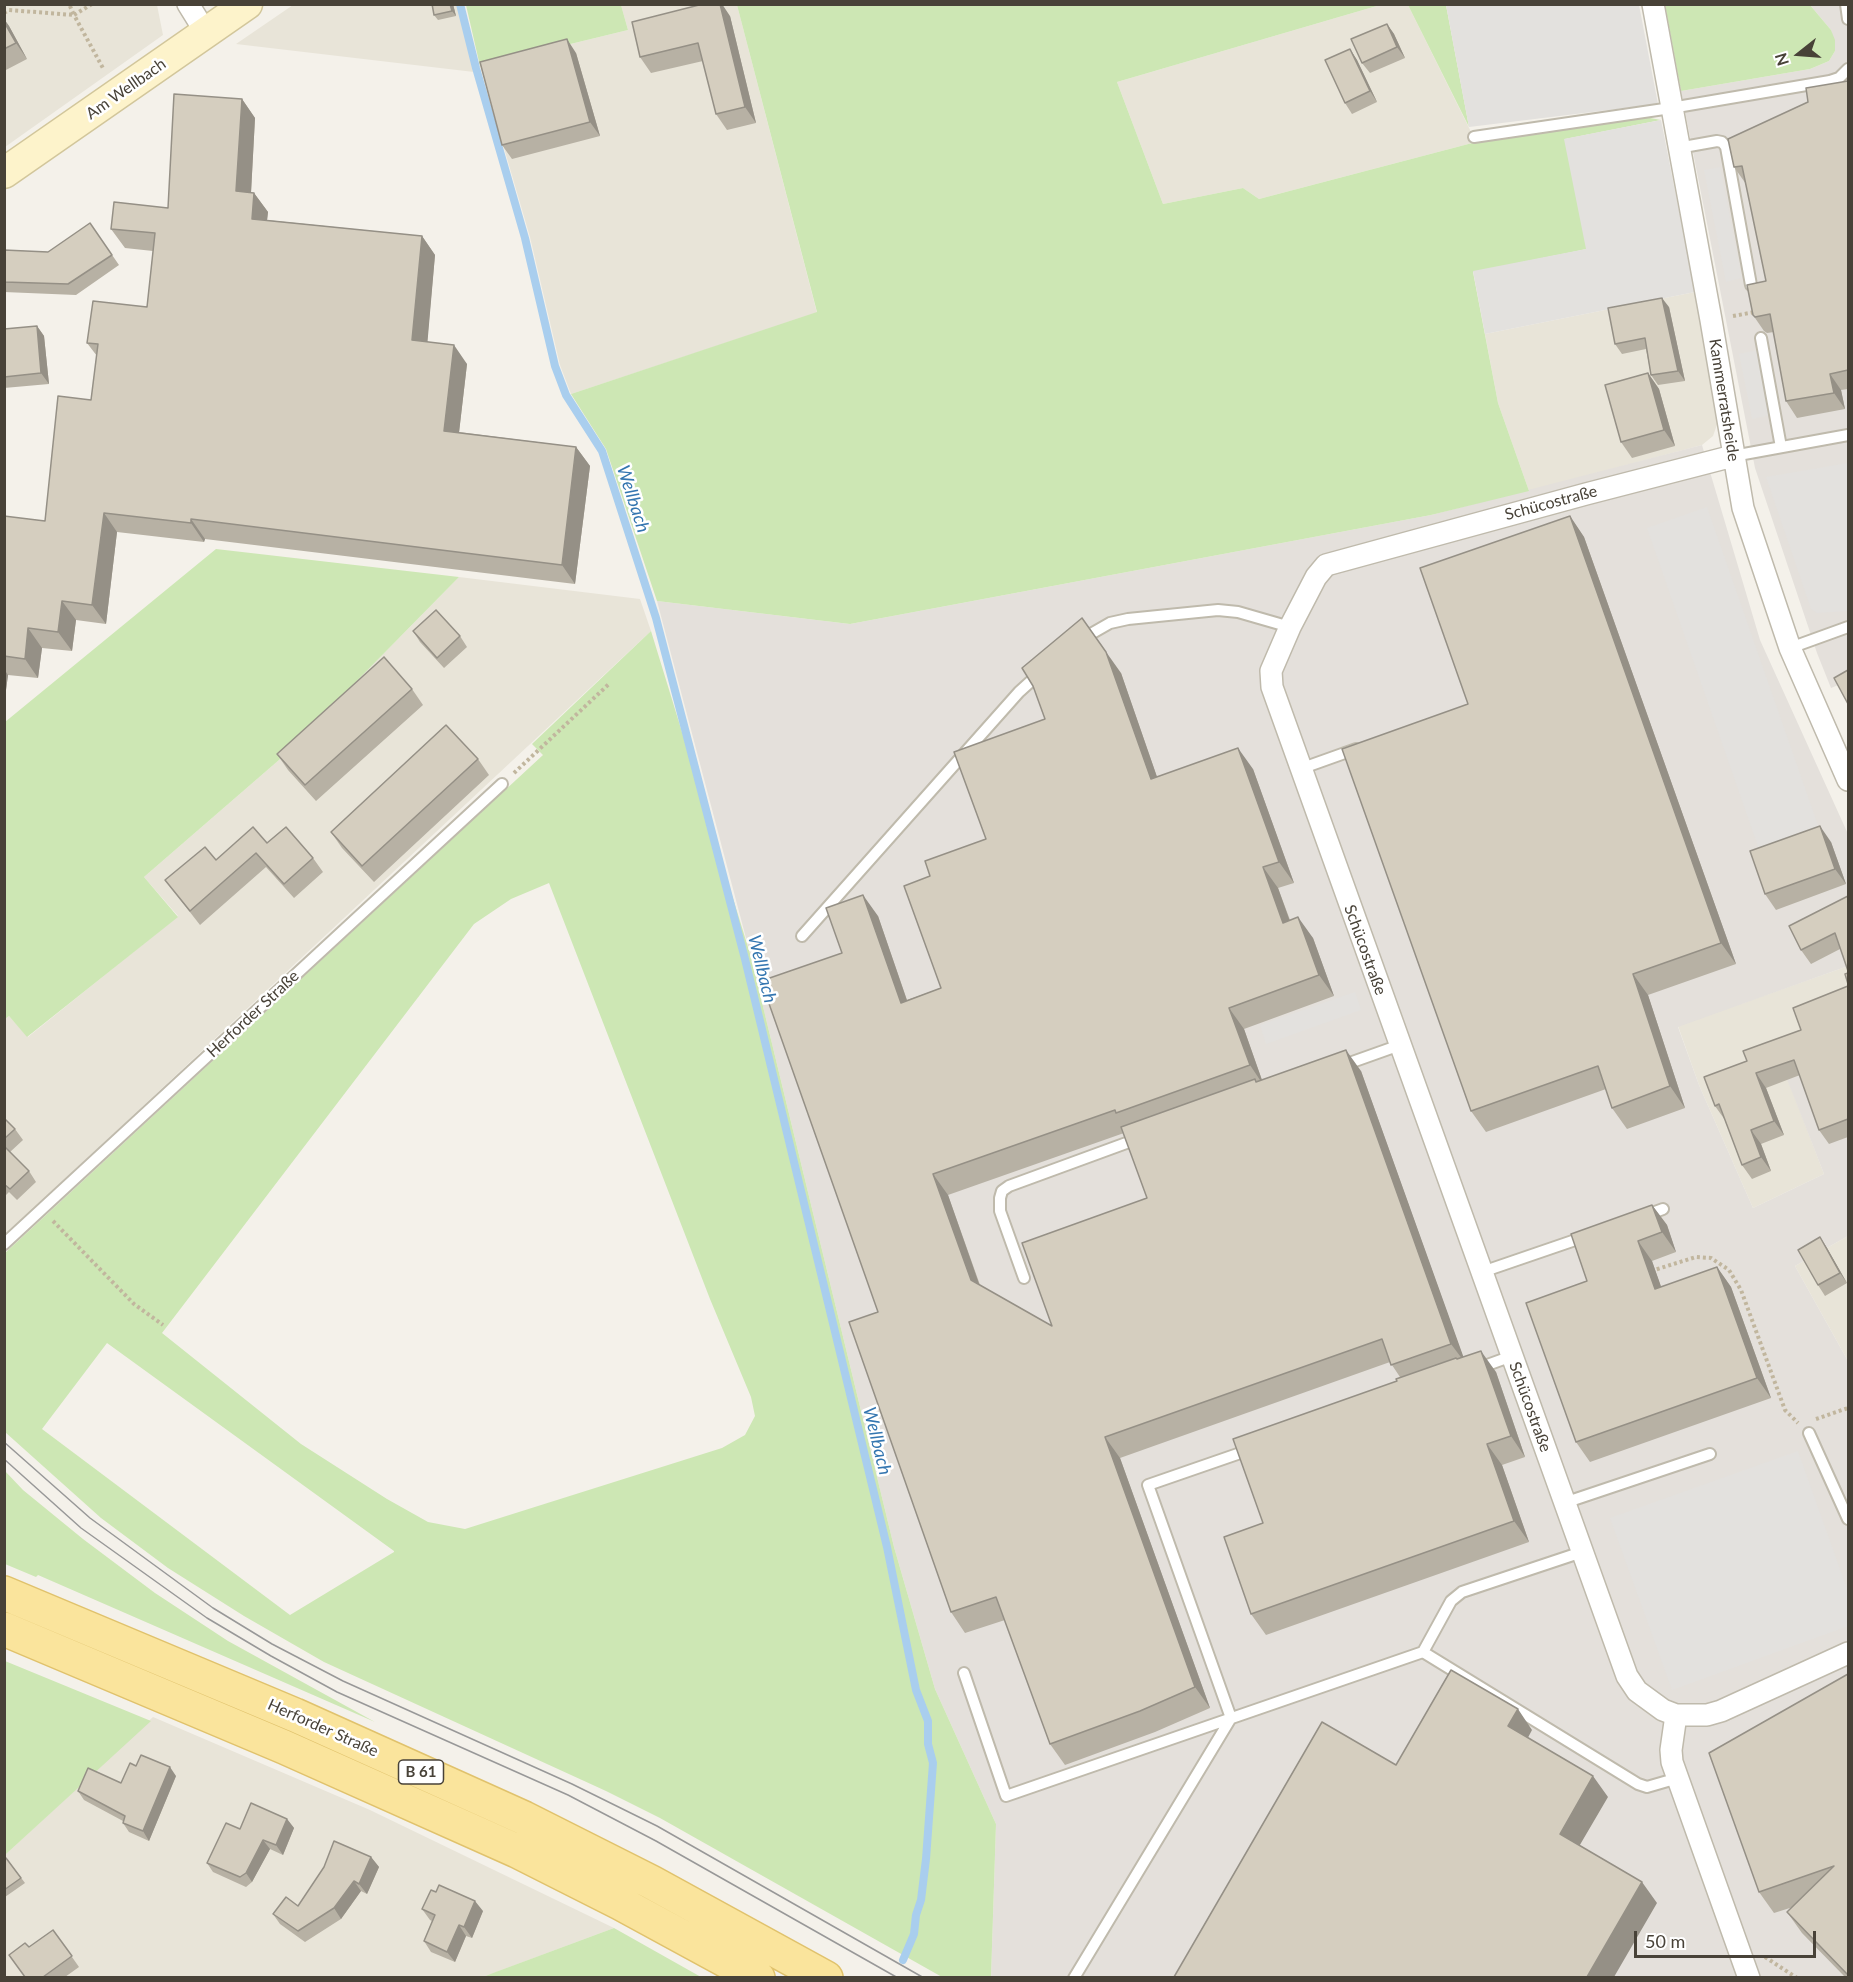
<!DOCTYPE html>
<meta charset="utf-8">
<style>
body{margin:0}
#map{position:relative;width:1853px;height:1982px;overflow:hidden;background:#f4f1ea;font-family:Lato,sans-serif}
canvas{display:block}
.frame{position:absolute;inset:0;border:6px solid #484238;pointer-events:none}
.north{position:absolute;left:1769px;top:24px;width:60px;height:60px;-webkit-text-stroke:4px #fff;paint-order:stroke;rotate:253deg;font-size:16px;font-weight:700;line-height:24px;text-align:center;color:#484238}
.north::after{content:'';display:block;margin:auto;width:21px;height:27px;background:#484238;clip-path:polygon(50% 0,100% 100%,50% 72%,0 100%)}
.scale{position:absolute;left:1634px;top:1931px;width:182px;height:27px;box-sizing:border-box;border:3px solid #484238;border-top:0;padding-left:8px;font-size:18px;line-height:21px;white-space:nowrap;color:#484238;-webkit-text-stroke:4px #fff;paint-order:stroke}
</style>
<div id="map">
<canvas width="1853" height="1982"></canvas>
<div class="frame"></div>
<div class="north">N</div>
<div class="scale">50 m</div>
</div>
<script>
const ctx = document.querySelector('canvas').getContext('2d');
ctx.lineJoin = 'round';
function fillPath(path, color) { ctx.fillStyle = color; ctx.fill(path, 'evenodd'); }
const shape = rows => new Path2D(rows.map(r => 'M' + r).join(''));
function stroke(path, color, width, dash) { ctx.strokeStyle = color; ctx.lineWidth = width; ctx.lineCap = dash ? 'butt' : 'round'; ctx.setLineDash(dash || []); ctx.stroke(path); }
function drawText(font, color, halo, rows, align = 'center') {
  ctx.font = font + ' Lato,sans-serif'; ctx.lineWidth = 5; ctx.setLineDash([]); ctx.textBaseline = 'middle'; ctx.strokeStyle = halo; ctx.fillStyle = color; for (const [text, x, y, turn = 0] of rows) {
    ctx.save(); ctx.translate(x, y); ctx.rotate((+turn || 0) * Math.PI / 180); ctx.textAlign = isNaN(turn) ? turn : align; if (halo) ctx.strokeText(text, 0, 0); ctx.fillText(text, 0, 0); ctx.restore();
  }
}
const residential = shape([
 [5,5,157,5,163,35,5,147],
 [293,5,457,5,474,72,236,44],
 [621,5,737,5,817,313,571,394,560,365,530,237,480,66,628,30],
 [1380,5,1408,5,1476,142,1259,199,1243,188,1163,204,1117,82],
 [1695,292,1719,419,1713,436,1702,445,1529,491,1498,403,1485,334],
 [459,577,640,599,651,631,5,1235,5,1019,9,1016,28,1037,178,916,144,877,279,760],
 [1848,966,1848,1030,1779,1056,1824,1174,1753,1208,1699,1085,1678,1026],
 [1848,1236,1848,1361,1795,1266],
 [153,1717,370,1810,614,1928,483,1977,5,1978,5,1855]
]);
const industrial = shape([
 [1810,5,1848,5,1848,681,1831,688,1817,653,1755,468,1681,91,1810,69,1829,61,1835,51,1831,30],
 [1702,445,1760,640,1848,834,1848,966,1678,1027,1699,1085,1753,1208,1824,1174,1778,1056,1848,1030,1848,1236,1795,1266,1848,1361,1848,1977,991,1977,996,1824,935,1689,894,1547,751,957,657,601,850,624,1431,515]
]);
const green = shape([
 [466,5,621,5,628,30,480,66],
 [737,5,1380,5,1117,82,1163,204,1243,188,1259,199,1476,142,1645,117,1661,120,1565,139,1587,249,1473,272,1498,403,1529,491,1431,515,850,624,657,601,606,449,571,394,817,312],
 [1408,5,1446,5,1469,127],
 [1665,5,1810,5,1831,30,1835,40,1835,51,1829,61,1810,69,1681,91],
 [216,549,459,577,279,760,144,877,178,917,27,1037,9,1016,5,1019,5,722],
 [651,631,751,957,894,1547,935,1689,996,1824,991,1977,942,1977,660,1818,606,1791,324,1662,244,1616,168,1568,101,1518,5,1432,5,1253,543,755,532,744],
 [549,883,710,1299,751,1397,755,1416,745,1435,722,1448,465,1529,428,1522,387,1499,301,1444,162,1333,474,924,511,899],
 [107,1343,394,1551,394,1552,290,1615,42,1429],
 [5,1471,23,1490,83,1539,155,1593,228,1641,375,1722,38,1575,36,1577,5,1564],
 [5,1661,151,1721,5,1855],
 [614,1928,701,1977,483,1977,493,1973]
]);
const parking = shape([
 [1446,5,1639,5,1658,104,1469,127],
 [1661,120,1695,292,1485,334,1473,271,1586,249,1564,139],
 [1720,167,1742,278,1726,282,1704,170],
 [1757,350,1770,415,1752,419,1739,354],
 [1848,463,1848,611,1817,613,1811,609,1766,477],
 [1707,507,1821,834,1761,855,1647,528],
 [1355,992,1361,1010,1266,1044,1260,1025],
 [1798,1451,1848,1592,1848,1626,1672,1690,1610,1518]
]);
const stream = shape([
 [460,4,476,68,525,238,555,366,566,395,602,451,656,618,745,959,887,1547,916,1690,928,1721,928,1744,933,1763,926,1859,921,1900,916,1915,914,1934,903,1960]
]);
const path = shape([
 [92,4,74,15,104,70],
 [4,13,9,10,74,15,69,4],
 [1733,316,1755,312],
 [514,773,610,683],
 [53,1221,134,1304,163,1325],
 [1651,1271,1696,1257,1711,1258,1729,1270,1741,1290,1785,1410,1798,1423],
 [1816,1419,1848,1408],
 [1765,1957,1797,1978]
]);
const lane = shape([
 [1846,4,1848,19],
 [1474,137,1671,108,1830,81,1839,78,1848,69],
 [1678,148,1717,141,1722,142,1726,147,1751,285],
 [1761,338,1781,447],
 [1733,456,1848,435],
 [1082,639,1110,623,1128,619,1218,610,1238,612,1290,627],
 [1790,648,1848,627],
 [1300,769,1356,749],
 [802,936,1019,692,1040,673],
 [1341,1066,1400,1045],
 [1644,1216,1663,1209],
 [4,1244,502,784],
 [1482,1272,1587,1236],
 [1024,1278,1000,1211,1000,1198,1002,1191,1009,1186,1140,1138],
 [1479,1368,1512,1356],
 [1809,1433,1848,1519],
 [1564,1503,1710,1454],
 [1582,1552,1462,1592,1451,1601,1423,1652,1638,1784,1647,1787,1678,1778],
 [964,1673,1006,1796,1423,1652],
 [1074,1978,1231,1718,1148,1485,1252,1449]
]);
const street = shape([
 [188,4,206,33],
 [1653,4,1711,320,1743,508,1790,648,1848,780],
 [1733,456,1586,494,1326,565,1316,577,1290,627,1271,671,1272,687,1627,1676,1637,1691,1663,1710,1676,1715,1707,1715,1721,1711,1848,1653],
 [1676,1715,1671,1750,1672,1762,1749,1978]
]);
const secondary = shape([
 [4,173,247,4]
]);
const primary = shape([
 [4,1593,295,1715,524,1818,651,1882,826,1978],
 [4,1629,284,1747,517,1851,620,1903,758,1978]
]);
const tram = shape([
 [4,1442,90,1518,213,1608,272,1644,343,1681,572,1784,657,1826,924,1978],
 [4,1459,81,1528,207,1618,271,1656,337,1692,568,1795,656,1841,898,1978]
]);
const wall = shape([
 [453,4,456,16,438,20,434,15],
 [730,16,756,123,727,130,716,114,703,61,651,73,640,57],
 [4,19,9,26,27,59,4,71],
 [1387,24,1394,34,1405,58,1370,73,1362,63],
 [1350,49,1357,60,1377,102,1352,114,1345,103],
 [576,53,600,136,512,159,502,145],
 [1848,81,1848,389,1841,390,1845,409,1797,418,1786,401,1774,332,1767,333,1764,331,1753,315,1766,281,1746,184,1734,167,1808,102],
 [242,99,255,118,251,193,254,193,268,212,267,220,422,236,435,255,427,342,467,364,459,432,576,447,590,466,575,584,205,539,204,542,117,532,106,624,76,620,72,651,42,648,38,678,8,675,4,705,4,516,45,521,91,400,97,356,87,343,147,307,153,251,125,248,111,229,168,208],
 [90,223,119,265,76,295,4,292,4,250,48,252],
 [1669,307,1685,381,1658,385,1651,375,1646,349,1622,354,1615,344],
 [37,326,44,336,49,384,4,388,4,329],
 [1648,373,1659,389,1675,446,1632,458,1621,442],
 [1570,516,1584,537,1736,964,1648,995,1685,1108,1627,1129,1612,1108,1606,1089,1486,1132,1471,1111,1468,704],
 [413,631,460,636,467,647,444,668,420,642],
 [1121,673,1157,777,1253,769,1294,883,1278,888,1290,920,1313,938,1334,996,1244,1029,1262,1080,1361,1071,1463,1357,1496,1372,1525,1457,1502,1465,1529,1542,1266,1635,1251,1614,1263,1523,1400,1377,1390,1362,1120,1458,1210,1708,1155,1732,1065,1765,1050,1744,1005,1620,965,1633,951,1612,878,1312,842,953,878,916,907,1000,941,988,930,876,986,839,1045,719],
 [1124,1133,1147,1198,1052,1326,980,1285,948,1195],
 [412,689,423,705,316,801,288,770,277,754],
 [478,759,489,775,374,882,342,848,331,832],
 [1831,842,1846,884,1776,910,1765,894],
 [267,843,313,858,323,872,294,898,266,867,200,925,165,880,216,860],
 [1848,896,1840,949,1811,964,1801,950],
 [1848,986,1848,1137,1829,1144,1819,1130,1800,1075,1766,1088,1784,1135,1761,1144,1771,1171,1752,1179,1742,1165,1725,1120,1715,1106,1747,1061,1801,1030],
 [4,1118,15,1129,23,1140,10,1152,29,1171,36,1182,17,1200,9,1192,4,1197],
 [1652,1205,1667,1225,1676,1252,1652,1261,1661,1287,1717,1267,1731,1287,1771,1398,1590,1462,1576,1442,1587,1281],
 [1820,1237,1827,1248,1847,1283,1825,1296,1818,1285],
 [1848,1674,1848,1977,1845,1977,1802,1933,1787,1912,1793,1907,1774,1913,1759,1892],
 [136,1766,176,1776,149,1841,129,1832,123,1823,123,1821,84,1800,78,1791,121,1783],
 [287,1819,294,1828,283,1855,270,1849,252,1882,246,1887,213,1872,207,1863,240,1829],
 [371,1857,379,1867,367,1894,361,1891,341,1919,305,1942,280,1924,273,1914,298,1906],
 [4,1858,6,1858,25,1883,5,1897,4,1896],
 [422,1909,483,1911,472,1938,466,1936,455,1962,431,1952,424,1941,432,1921,430,1920],
 [53,1930,79,1967,65,1977,25,1977,29,1947]
]);
const shadedWall = shape([
 [450,4,453,4,456,16,452,11],
 [720,4,722,4,730,16,756,123,745,107],
 [4,19,9,26,27,59,16,43,4,22],
 [1387,24,1394,34,1405,58,1397,47],
 [567,39,576,53,600,136,590,122],
 [1350,49,1357,60,1377,102,1370,91],
 [242,99,255,118,250,211,236,191],
 [254,193,268,212,265,238,252,219],
 [422,236,435,255,426,359,412,340],
 [1662,298,1669,307,1685,381,1678,371],
 [37,326,44,336,49,384,41,373],
 [454,345,467,364,457,450,444,431],
 [1648,373,1659,389,1675,446,1664,430],
 [1830,374,1841,390,1845,409,1834,393],
 [576,447,590,466,575,584,562,565],
 [104,513,117,532,106,624,92,605],
 [1570,516,1584,537,1736,964,1721,943],
 [191,519,205,539,204,542,191,523],
 [62,601,76,620,72,651,58,632],
 [1082,618,1121,673,1165,800,1151,779],
 [28,628,42,648,38,678,25,659],
 [4,669,8,675,4,705],
 [1238,748,1253,769,1294,883,1279,862],
 [1820,826,1831,842,1846,884,1835,869],
 [1263,867,1278,888,1298,944,1283,923],
 [863,895,878,916,915,1024,901,1003],
 [1298,917,1313,938,1334,996,1319,975],
 [1633,974,1648,995,1685,1108,1670,1086],
 [1229,1008,1244,1029,1264,1086,1250,1065],
 [1346,1050,1361,1071,1466,1364,1451,1344],
 [1756,1073,1766,1088,1784,1135,1774,1121],
 [1751,1130,1761,1144,1771,1171,1761,1157],
 [933,1174,948,1195,985,1301,971,1280],
 [1652,1205,1667,1225,1676,1252,1662,1232],
 [1820,1237,1827,1248,1847,1283,1840,1273],
 [1638,1241,1652,1261,1669,1309,1655,1289],
 [1717,1267,1731,1287,1771,1398,1757,1378],
 [1481,1351,1496,1372,1525,1457,1511,1436],
 [1105,1437,1120,1458,1210,1708,1195,1687],
 [1487,1444,1502,1465,1529,1542,1514,1521],
 [1518,1709,1532,1730,1523,1747,1508,1726],
 [170,1767,176,1776,149,1841,143,1831],
 [1593,1776,1608,1797,1574,1855,1560,1834],
 [287,1819,294,1828,283,1855,276,1845],
 [263,1840,270,1849,252,1882,246,1873],
 [371,1857,379,1867,367,1894,359,1884],
 [354,1881,361,1891,341,1919,334,1908],
 [1642,1882,1657,1903,1614,1977,1587,1977],
 [475,1901,483,1911,472,1938,464,1927],
 [459,1925,466,1936,455,1962,447,1952]
]);
const building = shape([
 [432,4,450,4,452,11,434,15,432,4],
 [703,4,720,4,745,107,716,114,698,43,640,57,632,22,703,4],
 [4,22,16,43,4,49,4,22],
 [1387,24,1397,47,1362,63,1351,39,1387,24],
 [567,39,590,122,502,145,480,62,567,39],
 [1350,49,1370,91,1345,103,1325,60,1350,49],
 [1848,81,1848,370,1830,374,1834,393,1786,401,1770,314,1755,317,1753,315,1747,285,1766,281,1742,166,1734,167,1728,139,1808,102,1806,88,1848,81],
 [174,94,242,99,236,191,254,193,252,219,422,236,412,340,454,345,444,431,576,447,562,565,191,519,191,523,104,513,92,605,62,601,58,632,28,628,25,659,4,656,4,516,45,521,58,396,91,400,98,344,87,343,93,301,147,307,155,233,111,229,114,202,168,208,174,94],
 [90,223,112,255,68,284,4,282,4,250,48,252,90,223],
 [1662,298,1678,371,1651,375,1645,338,1615,344,1608,308,1662,298],
 [37,326,41,373,4,377,4,329,37,326],
 [1648,373,1664,430,1621,442,1605,385,1648,373],
 [1570,516,1721,943,1633,974,1670,1086,1612,1108,1598,1066,1471,1111,1342,749,1468,704,1420,568,1570,516],
 [436,610,460,636,437,658,413,631,436,610],
 [1082,618,1106,652,1151,779,1238,748,1279,862,1263,867,1283,923,1298,917,1319,975,1229,1008,1250,1065,1116,1113,1115,1110,933,1174,971,1280,1052,1326,1022,1243,1147,1198,1121,1127,1255,1079,1256,1082,1346,1050,1451,1344,1391,1365,1382,1339,1105,1437,1195,1687,1140,1711,1050,1744,996,1597,951,1612,849,1322,878,1312,761,981,842,953,826,908,863,895,901,1003,941,988,904,886,930,876,925,861,986,839,954,752,1045,719,1033,686,1022,668,1082,618],
 [384,657,412,689,305,785,277,754,384,657],
 [1848,670,1848,704,1834,678,1848,670],
 [446,725,478,759,362,866,331,832,446,725],
 [1820,826,1835,869,1765,894,1750,851,1820,826],
 [253,827,267,843,286,827,313,858,284,884,256,853,190,911,165,880,205,847,216,860,253,827],
 [1848,896,1848,971,1835,933,1801,950,1789,926,1848,896],
 [1848,973,1848,984,1845,974,1848,973],
 [1848,986,1848,1119,1819,1130,1794,1060,1756,1073,1774,1121,1751,1130,1761,1157,1742,1165,1719,1104,1715,1106,1704,1077,1747,1061,1743,1051,1801,1030,1793,1008,1848,986],
 [4,1118,15,1129,4,1139,4,1118],
 [4,1146,29,1171,10,1189,4,1184,4,1146],
 [1652,1205,1662,1232,1638,1241,1655,1289,1717,1267,1757,1378,1576,1442,1526,1303,1587,1281,1571,1234,1652,1205],
 [1820,1237,1840,1273,1818,1285,1798,1250,1820,1237],
 [1481,1351,1511,1436,1487,1444,1514,1521,1251,1614,1224,1537,1263,1523,1233,1439,1397,1381,1396,1379,1456,1358,1457,1359,1481,1351],
 [1451,1670,1518,1709,1508,1726,1593,1776,1560,1834,1642,1882,1587,1977,1174,1977,1322,1722,1396,1765,1451,1670],
 [1848,1674,1848,1975,1787,1912,1834,1866,1759,1892,1709,1753,1848,1674],
 [141,1755,170,1767,143,1831,123,1823,125,1816,78,1791,88,1768,121,1783,130,1763,136,1766,141,1755],
 [251,1803,287,1819,276,1845,263,1840,246,1873,240,1877,207,1863,226,1823,240,1829,251,1803],
 [334,1841,371,1857,359,1884,354,1881,334,1908,298,1931,273,1914,286,1897,298,1906,324,1867,334,1841],
 [4,1858,6,1858,21,1878,4,1890,4,1858],
 [439,1885,475,1901,464,1927,459,1925,447,1952,424,1941,435,1915,422,1909,431,1890,436,1892,439,1885],
 [53,1930,72,1956,43,1977,25,1977,9,1955,25,1943,29,1947,53,1930]
]);
const shields = [
 [421,1772,45]
];
const shieldNames = [
 ["B 61",421,1772]
];
const streetNames = [
 ["Am Wellbach",126,89,-35],
 ["Kammerratsheide",1724,400,81],
 ["Schücostraße",1551,503,-15],
 ["Schücostraße",1365,950,70],
 ["Herforder Straße",253,1014,-43],
 ["Schücostraße",1530,1407,70],
 ["Herforder Straße",323,1728,24]
];
const waterNames = [
 ["Wellbach",633,499,72],
 ["Wellbach",762,969,76],
 ["Wellbach",877,1441,76]
];
fillPath(residential, '#e8e4d8');
fillPath(industrial, '#e4e0db');
fillPath(green, '#cde7b4');
fillPath(parking, '#e3e1de');
stroke(stream, '#a9ceee', 8);
stroke(lane, '#bfbaac', 14);
stroke(street, '#bfbaac', 24);
stroke(secondary, '#d2c69b', 33);
stroke(primary, '#e0c26c', 36);
stroke(path, '#c1b69e', 4, [3, 3]);
stroke(lane, '#fff', 10);
stroke(street, '#fff', 21);
stroke(secondary, '#fdf3cb', 30);
stroke(primary, '#fae49c', 33);
stroke(tram, '#989898', 1.5);
fillPath(wall, '#b7b1a4');
fillPath(shadedWall, '#959086');
fillPath(building, '#d5cebf');
stroke(building, '#959086', 1.5);
for (const [x, y, w] of shields) { const box = new Path2D(); box.roundRect(x - w / 2, y - 12, w, 24, 4.5); ctx.fillStyle = '#fff'; ctx.fill(box); stroke(box, '#484238', 1.5); }
drawText('bold 15px', '#484238', null, shieldNames);
drawText('16px', '#484238', '#fff', streetNames);
drawText('italic 18px', '#3476b0', '#fff', waterNames);
</script>
